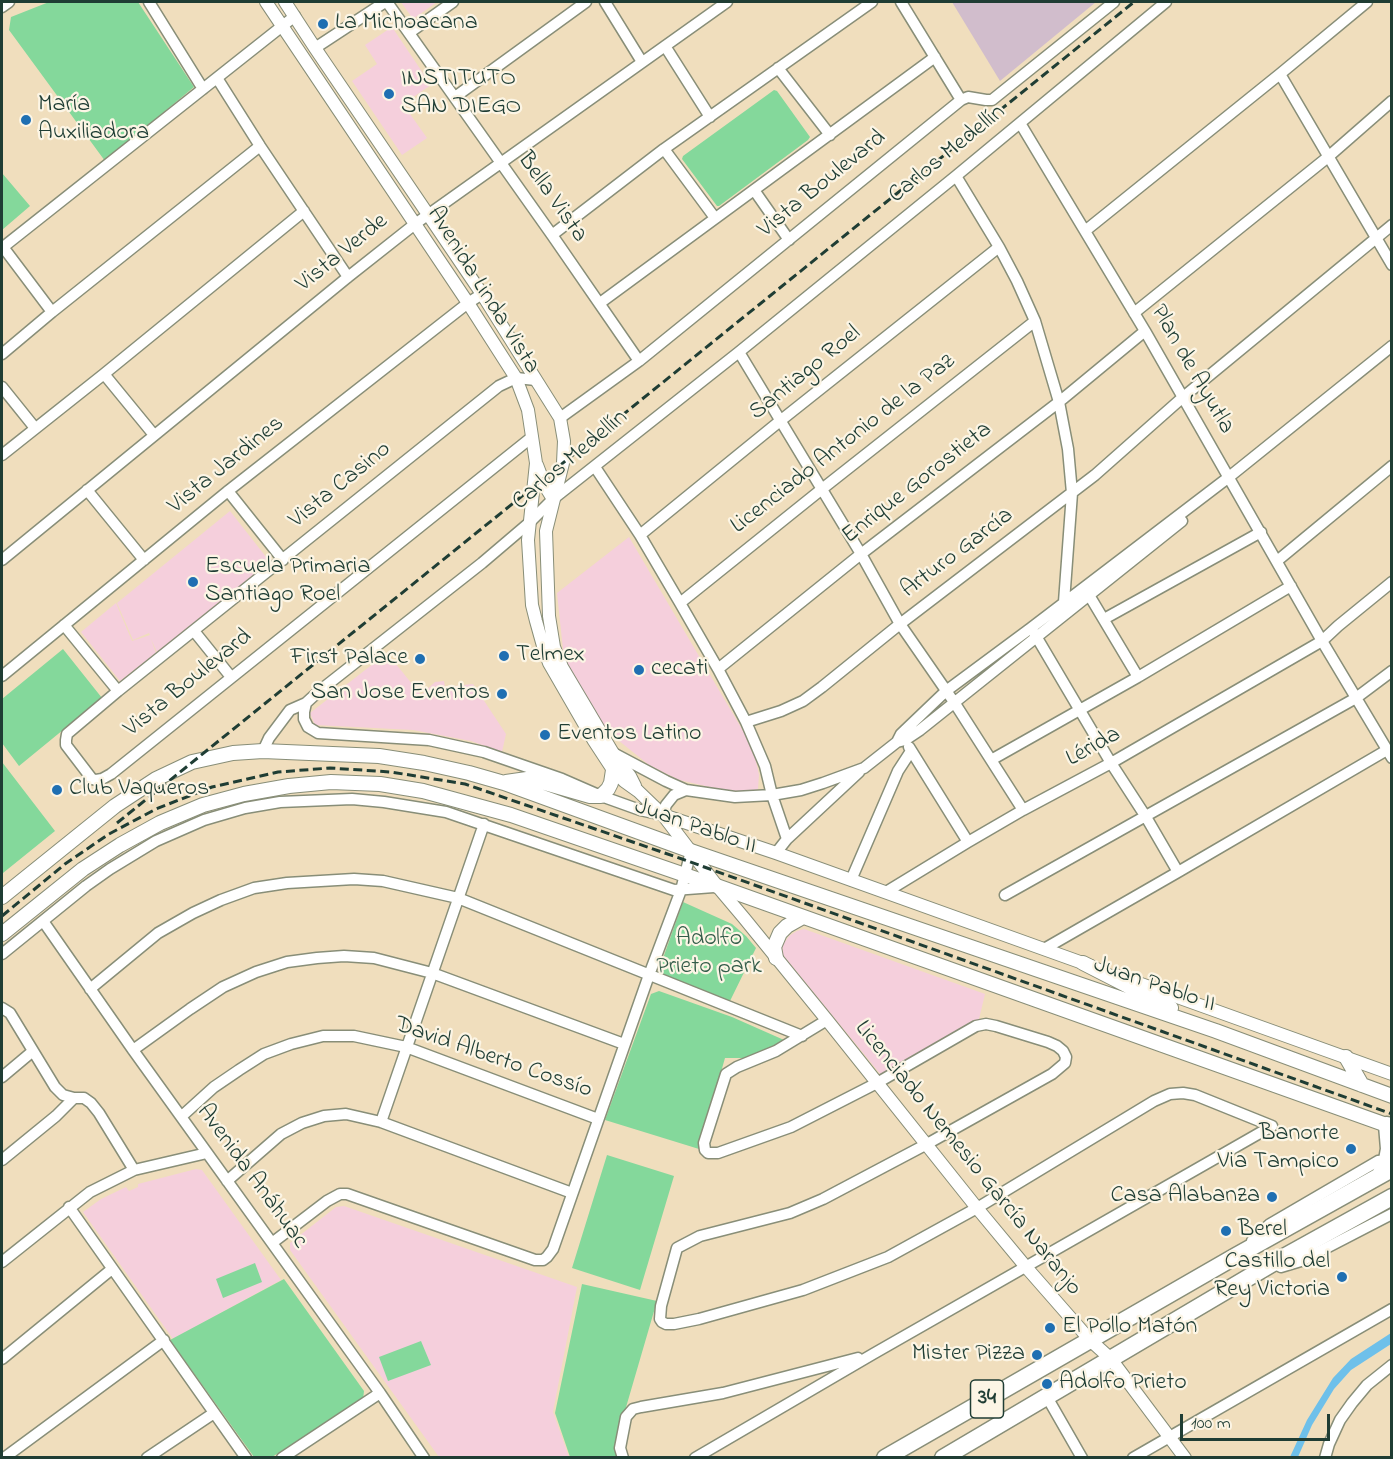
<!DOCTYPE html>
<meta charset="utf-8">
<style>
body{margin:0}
#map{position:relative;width:1393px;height:1459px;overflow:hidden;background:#f0debd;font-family:"Indie Flower",sans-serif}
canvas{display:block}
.frame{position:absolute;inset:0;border:3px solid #1f3d34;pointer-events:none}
.scale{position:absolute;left:1180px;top:1414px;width:150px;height:27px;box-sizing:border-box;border:3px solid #1f3d34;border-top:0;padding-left:8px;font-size:18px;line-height:21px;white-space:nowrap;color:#1f3d34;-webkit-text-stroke:4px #fcf5e5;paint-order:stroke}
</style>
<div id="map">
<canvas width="1393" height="1459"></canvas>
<div class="frame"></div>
<div class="scale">100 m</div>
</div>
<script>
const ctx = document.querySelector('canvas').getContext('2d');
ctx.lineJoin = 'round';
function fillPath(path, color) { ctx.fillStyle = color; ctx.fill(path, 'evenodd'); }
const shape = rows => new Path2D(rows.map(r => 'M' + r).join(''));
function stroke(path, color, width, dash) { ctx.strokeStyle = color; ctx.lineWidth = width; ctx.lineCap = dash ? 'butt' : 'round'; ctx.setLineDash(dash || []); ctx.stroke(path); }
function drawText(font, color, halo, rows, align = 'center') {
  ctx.font = font + ' "Indie Flower",sans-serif'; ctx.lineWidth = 4.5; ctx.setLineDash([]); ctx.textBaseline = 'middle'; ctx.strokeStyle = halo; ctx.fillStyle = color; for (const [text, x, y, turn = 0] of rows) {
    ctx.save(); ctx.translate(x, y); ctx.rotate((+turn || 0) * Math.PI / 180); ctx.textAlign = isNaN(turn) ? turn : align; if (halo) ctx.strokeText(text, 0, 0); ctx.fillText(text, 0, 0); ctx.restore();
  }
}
const built = shape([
 [401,2,437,2,413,19],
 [392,27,431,85,403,104,427,138,402,155,352,81,377,64,365,45],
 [230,511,270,562,157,652,151,639,156,653,120,681,81,632,116,603,132,641,150,635,149,633,133,640,117,603],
 [629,537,753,748,759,775,758,789,745,793,710,787,679,780,649,765,603,728,564,659,557,593],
 [387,653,421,695,435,682,444,681,445,687,473,684,506,734,502,752,471,741,413,730,315,725,310,713],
 [804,929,985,994,979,1019,881,1075,783,955,782,946,789,936,797,931],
 [196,1169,202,1170,281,1280,173,1339,83,1212,101,1199,126,1187,129,1191,138,1187,138,1184],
 [344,1206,577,1287,553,1412,569,1457,439,1457,290,1250,290,1243,336,1207]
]);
const industrial = shape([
 [952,2,1096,2,1000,81]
]);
const green = shape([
 [49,2,138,2,194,87,105,161,9,30,11,17],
 [774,90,777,91,810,137,808,140,719,206,717,206,682,159,683,156],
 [2,173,30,206,2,230],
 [63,649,102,698,19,766,2,743,2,699],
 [2,762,55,831,3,873,2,871],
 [683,902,732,924,746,936,756,948,730,1001,657,975],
 [659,991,732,1017,784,1040,784,1044,745,1058,725,1058,699,1149,605,1120,651,994],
 [607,1155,674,1176,640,1290,572,1268],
 [255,1263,262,1282,223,1298,216,1279],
 [284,1279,364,1391,363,1400,272,1457,254,1457,170,1340],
 [582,1284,657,1301,615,1445,619,1457,570,1457,555,1413],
 [421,1341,431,1365,388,1381,379,1357]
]);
const water = shape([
 [1391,1333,1391,1344,1351,1370,1334,1389,1312,1425,1298,1457,1290,1457,1307,1420,1333,1378,1351,1359]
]);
const minor = shape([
 [149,2,203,89],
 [387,2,552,235,639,361],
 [605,2,642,62],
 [901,2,961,100],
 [2,7,9,2],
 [409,33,453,2],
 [665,46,710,117],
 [315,48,385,2],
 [778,68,830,135],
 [1280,74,1392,265],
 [217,78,260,146,348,277],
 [455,97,586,2],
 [1020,123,1145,331,1322,641,1392,758],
 [664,149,715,218],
 [956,176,999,247,1017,281,1035,321,1059,402,1068,449,1072,493,1064,602],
 [754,190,789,240],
 [1085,231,1280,74,1367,2],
 [552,235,664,149,872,2],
 [3,247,52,312],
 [2,248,295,16],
 [600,303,935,57],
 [1134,313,1328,157,1392,101],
 [739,352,861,554,900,624,954,702,1023,810],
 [2,354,52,312,260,146],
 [104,374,154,435],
 [2,387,35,428],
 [560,418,639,361,961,100,968,97,986,100,992,100,1114,2],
 [532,437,111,774,102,779,96,780,92,779,66,745,66,740,67,734,118,691,499,386,516,378,536,380],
 [2,455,104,374,304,211],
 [595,467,640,535,680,603,718,669,746,722,765,766,772,795,787,839],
 [87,490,144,560],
 [228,491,283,560],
 [640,535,780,421,999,247],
 [2,560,348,277,415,224,727,2],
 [1277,561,1392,466],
 [1089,595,1138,677],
 [680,603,822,489,1035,321],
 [1104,619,1261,532],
 [64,625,118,691],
 [194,631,231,677],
 [1033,631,1111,763,1146,817,1178,872],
 [718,669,861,554,1059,402,1145,331],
 [2,676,228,491,468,303,482,294],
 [746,722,781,711,803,701,822,687,900,624,1095,475,1182,398,1392,225],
 [897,742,905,740,920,730,1182,521],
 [909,747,968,842],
 [263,751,269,738,290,710,306,703],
 [615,754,666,781,686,790,735,797,772,795,801,790,823,783,864,768,897,742,901,734,946,691,1031,628,1229,477,1392,346],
 [991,760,1138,677,1291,586],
 [686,790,674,795,666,805,663,815,640,810,601,796,562,779,484,752,429,740,318,733,308,727,304,719,304,712,306,703,318,692,482,563,529,523,553,499,739,352,956,176,1166,2],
 [776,853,787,839,859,772],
 [851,880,898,771,911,751],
 [886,892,968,842,1023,810,1111,763,1322,641,1338,626,1392,582],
 [1005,895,1356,698,1392,671],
 [43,921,133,1050,380,1393,424,1458],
 [1044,949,1178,872,1387,750],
 [2,954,86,886,110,869,156,841,204,820,245,808,280,802,352,799,384,802,446,812,674,890,714,887],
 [90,989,158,933,193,913,221,900,254,888,287,883,354,879,383,881,458,898,802,1036],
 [2,1008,10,1013,55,1087,63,1095,74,1098,84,1098,91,1103,99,1113,134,1170],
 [827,1020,776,1051,737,1067,726,1074,704,1143,705,1150,708,1153,718,1153,791,1127,877,1083,976,1026,986,1024,996,1026,1048,1042,1057,1046,1063,1051,1066,1057,1065,1063,1052,1074,927,1144,823,1199,790,1213,700,1236,677,1248,661,1306,660,1319,662,1322,666,1324,674,1324,699,1319,803,1290,888,1257,977,1208,1154,1101,1170,1094,1183,1093,1195,1095,1272,1126],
 [133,1050,190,1009,223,987,256,972,287,962,317,958,344,956,374,958,432,973,624,1044],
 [2,1077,33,1051],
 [182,1116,214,1087,239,1070,264,1054,291,1044,323,1036,354,1036,406,1047,598,1119],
 [381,1122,484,824],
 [2,1160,56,1116,74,1098],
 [227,1181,281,1134,302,1123,324,1116,346,1114,381,1122,572,1193],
 [69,1207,246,1458],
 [1252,1241,1270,1224,1378,1161,1387,1160],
 [272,1243,327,1201,340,1194,347,1194,535,1260,543,1260,547,1257,553,1249,649,975,681,890,691,851],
 [2,1262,90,1192,134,1170,207,1153],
 [1273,1263,1281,1267,1301,1261,1392,1214],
 [2,1359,112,1269],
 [1047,1397,1082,1458],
 [4,1458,164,1340],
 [147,1458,214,1413],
 [282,1458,380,1393],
 [623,1458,620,1448,626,1417,633,1409,641,1407,723,1393,858,1358],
 [695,1458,873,1354,1272,1126],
 [1133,1458,1392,1309],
 [1325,1458,1329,1444,1340,1420,1352,1403,1367,1385,1392,1365]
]);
const tertiary = shape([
 [266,2,468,303,516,378,528,410,536,463,528,540,532,605,536,621,543,646,549,663,594,741,613,770,624,781,638,791,663,815,717,886,744,918,827,1020,977,1208,1026,1267,1090,1340,1111,1359,1185,1458],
 [285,2,315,48,482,294,560,418,564,441,563,463,546,531,549,616,554,647,562,667,613,753,630,776,635,786],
 [537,465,545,486,553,499],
 [663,815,776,853,1091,966],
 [1116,975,1392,1074]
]);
const secondary = shape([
 [506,782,527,779,538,781,590,796,601,796,608,789,611,783,613,770],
 [2,897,115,806,156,779,192,762,233,753,263,751,379,756,424,763,469,773,504,783,691,851,1216,1031,1392,1096],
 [2,934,83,869,120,845,160,823,203,805,244,794,289,786,331,782,380,784,423,791,511,815,717,886,1392,1127],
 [776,958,774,947,780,933,787,926,803,917],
 [1083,963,1171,1008],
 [1346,1057,1362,1085]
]);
const primary = shape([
 [1380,1175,1387,1160,1389,1149,1387,1125],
 [885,1458,1236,1256,1392,1169],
 [943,1458,1273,1263,1392,1197]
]);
const rail = shape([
 [117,823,1134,2],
 [2,916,65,864,109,834,156,809,212,787,278,772,330,768,391,772,465,784,682,859,1392,1114]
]);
const markers = [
 [323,24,6,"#1f6fb2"],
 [389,94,6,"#1f6fb2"],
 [26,120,6,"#1f6fb2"],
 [193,582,6,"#1f6fb2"],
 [504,656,6,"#1f6fb2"],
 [420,659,6,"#1f6fb2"],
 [639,670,6,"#1f6fb2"],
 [502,694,6,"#1f6fb2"],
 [545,735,6,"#1f6fb2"],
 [57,790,6,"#1f6fb2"],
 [1351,1149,6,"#1f6fb2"],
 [1272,1197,6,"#1f6fb2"],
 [1226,1231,6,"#1f6fb2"],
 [1342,1277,6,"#1f6fb2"],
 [1050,1328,6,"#1f6fb2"],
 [1037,1355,6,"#1f6fb2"],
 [1047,1384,6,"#1f6fb2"]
];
const shields = [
 [987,1399,33]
];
const shieldNames = [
 ["34",987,1399]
];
const poiNames = [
 ["La Michoacana",335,24],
 ["INSTITUTO",401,80],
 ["SAN DIEGO",401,108],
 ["María",38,106],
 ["Auxiliadora",38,134],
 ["Escuela Primaria",205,568],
 ["Santiago Roel",205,596],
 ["Telmex",516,656],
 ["First Palace",408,659,"right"],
 ["cecati",651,670],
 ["San Jose Eventos",490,694,"right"],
 ["Eventos Latino",557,735],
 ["Club Vaqueros",69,790],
 ["Banorte",1339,1135,"right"],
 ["Via Tampico",1339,1163,"right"],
 ["Casa Alabanza",1260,1197,"right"],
 ["Berel",1238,1231],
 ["Castillo del",1330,1263,"right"],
 ["Rey Victoria",1330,1291,"right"],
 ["El Pollo Matón",1062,1328],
 ["Mister Pizza",1025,1355,"right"],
 ["Adolfo Prieto",1059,1384]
];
const streetNames = [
 ["Carlos Medellín",948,155,-39],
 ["Vista Boulevard",823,185,-39],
 ["Bella Vista",551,198,55],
 ["Vista Verde",343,254,-39],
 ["Avenida Linda Vista",482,291,58],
 ["Plan de Ayutla",1191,370,60],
 ["Santiago Roel",806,374,-39],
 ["Licenciado Antonio de la Paz",844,445,-38],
 ["Carlos Medellín",571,461,-40],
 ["Vista Jardines",227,466,-39],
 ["Enrique Gorostieta",918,484,-38],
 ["Vista Casino",341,486,-39],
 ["Arturo García",958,554,-37],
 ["Vista Boulevard",189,684,-39],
 ["Lérida",1094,748,-29],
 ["Juan Pablo II",695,828,19],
 ["Juan Pablo II",1154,986,19],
 ["David Alberto Cossío",493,1059,19],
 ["Licenciado Nemesio García Naranjo",967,1159,51],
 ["Avenida Anáhuac",251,1177,54]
];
const parkNames = [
 ["Adolfo",709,940],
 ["Prieto park",709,968]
];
fillPath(built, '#f5cfdc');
fillPath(industrial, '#d1bdcc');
fillPath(green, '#84d89b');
fillPath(water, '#6ec0ea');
stroke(minor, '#888e78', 13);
stroke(tertiary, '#888e78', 14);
stroke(secondary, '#888e78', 16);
stroke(primary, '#888e78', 19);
stroke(minor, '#fff', 10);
stroke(tertiary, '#fff', 12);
stroke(secondary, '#fff', 14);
stroke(primary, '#fff', 16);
stroke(rail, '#1f3d34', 3, [9, 4.5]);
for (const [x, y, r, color] of markers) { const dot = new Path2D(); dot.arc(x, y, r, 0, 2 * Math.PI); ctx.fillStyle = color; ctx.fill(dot); stroke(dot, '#fcf5e5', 2); }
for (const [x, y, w] of shields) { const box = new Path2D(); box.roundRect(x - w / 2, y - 19, w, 38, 4.5); ctx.fillStyle = '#fcf5e5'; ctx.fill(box); stroke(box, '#1f3d34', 1.5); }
drawText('bold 22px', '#1f3d34', null, shieldNames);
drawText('24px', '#1f3d34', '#fcf5e5', poiNames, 'left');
drawText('24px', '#1f3d34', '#fcf5e5', streetNames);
drawText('24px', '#335c49', '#fcf5e5', parkNames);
</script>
